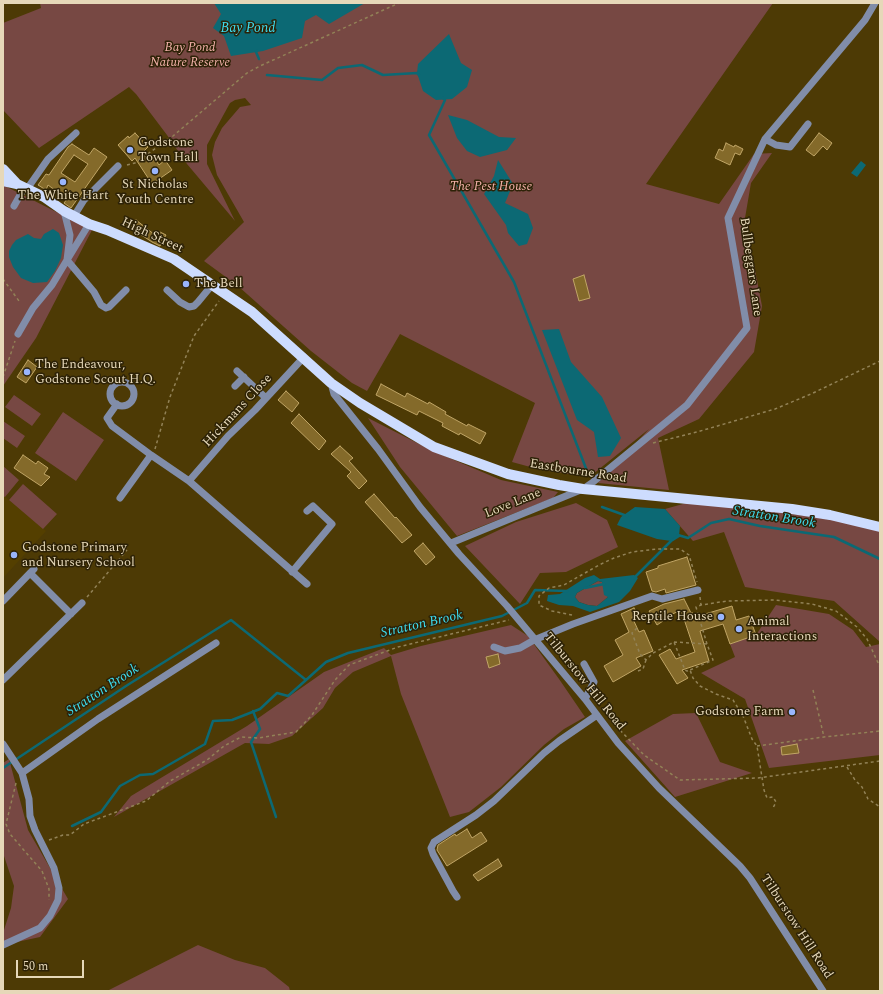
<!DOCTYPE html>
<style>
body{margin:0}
#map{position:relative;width:883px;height:994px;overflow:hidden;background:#4d3a05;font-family:Spectral,serif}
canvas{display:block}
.frame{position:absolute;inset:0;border:4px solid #e6d8b9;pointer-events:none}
.scale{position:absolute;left:16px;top:960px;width:68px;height:18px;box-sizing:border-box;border:2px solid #e6d8b9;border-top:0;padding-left:5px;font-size:12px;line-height:14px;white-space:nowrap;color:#e6d8b9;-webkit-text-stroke:3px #2d2207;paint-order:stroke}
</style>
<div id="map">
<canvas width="883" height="994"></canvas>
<div class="frame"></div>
<div class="scale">50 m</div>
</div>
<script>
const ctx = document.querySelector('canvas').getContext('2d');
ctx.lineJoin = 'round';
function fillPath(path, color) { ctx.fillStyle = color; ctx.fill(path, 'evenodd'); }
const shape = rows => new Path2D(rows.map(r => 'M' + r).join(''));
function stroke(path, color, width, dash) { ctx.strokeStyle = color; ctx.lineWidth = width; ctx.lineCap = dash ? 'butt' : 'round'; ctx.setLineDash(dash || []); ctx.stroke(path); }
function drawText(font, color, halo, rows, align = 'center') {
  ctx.font = font + ' Spectral,serif'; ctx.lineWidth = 3; ctx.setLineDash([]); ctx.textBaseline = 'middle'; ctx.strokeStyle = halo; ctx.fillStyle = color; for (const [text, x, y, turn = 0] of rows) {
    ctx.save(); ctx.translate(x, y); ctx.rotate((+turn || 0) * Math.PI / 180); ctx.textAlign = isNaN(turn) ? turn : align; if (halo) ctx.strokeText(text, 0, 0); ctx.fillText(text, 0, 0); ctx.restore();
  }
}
const built = shape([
 [3,495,46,531,3,578]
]);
const green = shape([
 [40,3,773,3,646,184,719,204,754,154,772,153,751,183,745,218,762,306,754,352,699,419,658,438,669,490,598,483,649,429,593,474,580,476,534,468,512,462,535,403,400,334,367,391,352,383,311,351,238,286,204,261,244,222,217,175,212,155,215,142,222,128,240,107,251,105,245,98,235,100,230,103,207,145,207,164,235,221,187,164,167,135,136,94,129,87,39,148,3,110,3,23,41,8],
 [3,185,92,230,36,338,3,386],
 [14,395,41,414,32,426,5,407],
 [63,412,104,440,76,481,35,453],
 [368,418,433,451,501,480,558,492,553,498,457,536,400,467],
 [3,421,25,436,17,448,3,438],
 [3,466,19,480,5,497,3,496],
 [23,484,57,514,43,529,9,500],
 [697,500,880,527,880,642,834,601,745,587,724,532,693,541,665,509],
 [576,503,607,520,618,547,566,572,540,573,520,604,465,546,516,522],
 [598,581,602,582,608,597,597,606,588,605,579,602,575,597,577,593],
 [776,605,829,614,853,630,866,647,880,644,880,755,769,768,745,699,701,673,735,657,730,644,756,635],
 [511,625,528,636,559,679,585,717,564,729,544,745,501,787,469,812,450,817,401,694,391,656,353,672,335,688,323,708,292,736,269,744,245,743,114,817,131,796,247,726,324,672,384,648,391,655,421,646],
 [696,713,720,762,752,773,675,797,625,741,673,714],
 [9,759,28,830,68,899,40,937,3,945,3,933,11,908,14,886,3,853,3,763],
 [198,945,235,960,265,968,289,987,290,991,107,991]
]);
const water = shape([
 [214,3,365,3,329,24,316,15,305,21,302,38,263,51,231,56,224,36,213,28,221,14],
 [449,34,461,63,472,70,467,87,452,99,436,100,423,91,417,73,418,64],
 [448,115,467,120,499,137,516,138,507,150,480,157,467,151,457,138],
 [498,160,513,184,505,203,528,214,533,228,527,244,519,246,508,233,506,225,484,194,494,176],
 [861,161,866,165,857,177,851,173],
 [53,229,59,233,63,245,61,258,55,271,47,282,33,283,21,278,13,267,9,257,9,251,12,245,16,240,28,234,34,238,41,239,44,234],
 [559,329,571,362,602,397,621,438,610,456,598,457,594,432,577,420,542,330],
 [635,507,665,509,680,526,679,536,671,541,657,539,617,525,621,517],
 [594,575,600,579,634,575,638,578,630,591,619,602,590,612,573,606,559,605,547,601,548,595,560,594,585,578],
 [598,581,602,582,604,595,608,597,597,606,588,605,579,602,575,597,577,593]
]);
const stream = shape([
 [257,51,256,52,259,59],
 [267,75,322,80,338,68,362,65,383,75,417,73,419,75],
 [443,98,445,100,429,135,514,282,587,471],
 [602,507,627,516],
 [678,535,688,538,711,523,729,519,760,526,834,537,880,559],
 [634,578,671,541,679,536],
 [585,588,604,584],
 [253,711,260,729,251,742,276,817],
 [3,768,126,686,231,620,306,680,326,662,348,653,502,616,527,603,535,590,567,591],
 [72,826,101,812,120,786,140,775,153,774,205,744,213,721,232,720,260,709,277,693,288,696,306,680]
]);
const building = shape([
 [135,133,148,147,143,152,150,163,155,159,159,165,165,160,172,170,152,184,135,158,132,161,118,145,128,136,129,138,135,133],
 [819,133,832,143,827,150,823,146,814,156,806,150,819,133],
 [726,143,734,147,735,145,743,149,740,155,735,153,730,165,715,158,719,149,723,151,726,143],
 [72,144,89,155,94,148,107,157,71,208,64,203,67,199,48,185,46,190,38,185,46,174,49,175,68,147,72,144],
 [74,155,88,164,75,182,61,173,74,155],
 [136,220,155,235,160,232,166,235,160,246,152,242,131,228,136,220],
 [584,275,590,298,579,301,573,279,584,275],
 [28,360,37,367,26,383,17,377,28,360],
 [381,384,405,397,407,393,428,404,429,402,446,412,445,414,467,426,468,424,486,433,480,444,460,433,459,435,442,426,443,423,419,411,417,415,376,395,381,384],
 [286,391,299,403,292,412,278,400,286,391],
 [299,414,326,441,319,450,291,423,299,414],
 [340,446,353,458,349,461,367,481,359,489,347,476,351,472,331,454,340,446],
 [23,455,36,464,38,461,48,468,44,474,50,477,41,486,14,468,23,455],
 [374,494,395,518,396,517,412,535,402,543,365,502,374,494],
 [423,543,435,557,426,565,414,551,423,543],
 [687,557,696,585,666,593,665,589,656,592,652,591,646,572,658,568,658,566,687,557],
 [684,599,691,613,693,613,695,617,732,606,736,620,749,616,756,635,730,644,723,624,700,631,709,661,682,670,688,678,677,684,659,655,670,649,676,659,695,652,681,610,662,619,663,621,657,625,649,611,664,604,684,599],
 [634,608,638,615,632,617,639,632,644,630,653,651,636,658,641,666,613,682,604,666,623,655,615,640,629,632,621,614,634,608],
 [498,654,500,664,489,668,486,657,498,654],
 [797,744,799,753,782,755,781,747,797,744],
 [467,829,472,838,481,832,487,841,447,866,437,850,438,845,455,834,456,836,467,829],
 [498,859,502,866,478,881,473,875,498,859]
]);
const path = shape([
 [127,165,135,163,173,136,247,73,260,66,399,3],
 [3,279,19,301],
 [3,377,15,341],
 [653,443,697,432,775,409,811,394,880,361],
 [155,449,170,397,194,336,219,301],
 [87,597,127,550],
 [700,597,701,605],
 [572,615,552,611,539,605,539,596,549,588,564,585,599,565,614,558,632,552,657,549,680,549,689,555,697,582],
 [637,628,632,633,640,654,646,660,653,653,674,642,685,670,687,671,690,670,693,678,700,686,716,694,733,700,743,716,752,739,757,746,764,790,767,798,773,797,776,802,773,808],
 [674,642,707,644,713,660,690,670],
 [707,644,696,607,701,605,727,601,774,600,812,604,836,611,857,627,867,639,880,667],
 [638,671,643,669,646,660],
 [813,690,824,737],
 [616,726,644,755,680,780,758,778,880,761],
 [757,746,824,737,880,731],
 [847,767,855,780,862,787,868,799,880,807],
 [16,783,6,824,10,834,42,871,49,889,49,900],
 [49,840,63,835,70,835,84,824,146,801,170,781,207,760,224,746,241,737,258,738,296,732,312,715,335,680,349,665,398,647,509,620]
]);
const minor = shape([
 [765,139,776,145,790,147,808,124],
 [27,189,48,159,76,133],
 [14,206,24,188],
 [74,216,84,200,118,166],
 [89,224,67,260,94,292,101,305,106,308,109,307,126,290],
 [167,290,180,302,189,307,194,306,198,302,212,285],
 [18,334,33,308,52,285,67,260,70,235,64,211],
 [237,371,266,398],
 '110 394a12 12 0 1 1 24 0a12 12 0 1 1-24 0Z',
 [331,383,334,394,378,449,420,507,459,554,507,606,585,699,618,743,659,788,740,866,750,878,823,991],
 [235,386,244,377],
 [117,404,107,418,112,426,151,455,189,481,307,584],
 [189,481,228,436,255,410,304,357],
 [120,498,151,455],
 [451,543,583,489,593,482,687,405,747,328,728,218,765,139,865,20,875,3],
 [292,572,332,524,313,506,307,511],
 [30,573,71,614],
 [3,601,34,569],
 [494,647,505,651,520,648,534,640,573,624,652,596,662,599,698,590],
 [584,664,594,682,585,699],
 [3,680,82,603],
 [3,744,22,773,29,799,30,816,35,830,54,868,59,888,58,900,50,916,40,928,3,945],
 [22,773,98,719,216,643],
 [457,897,453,891,433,854,431,848,434,842,476,815,494,801,544,753,559,741,597,715]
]);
const major = shape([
 [3,169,17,184],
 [3,181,17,184,44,197,64,211,89,224,107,230,174,259,252,312,331,383,360,403,434,447,508,474,559,485,583,489,792,509,830,515,880,527]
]);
const markers = [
 [130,150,4,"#99b5fd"],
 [155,171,4,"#99b5fd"],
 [63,182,4,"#99b5fd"],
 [186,284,4,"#99b5fd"],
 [27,372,4,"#99b5fd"],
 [14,555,4,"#99b5fd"],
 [721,617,4,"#99b5fd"],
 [739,629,4,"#99b5fd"],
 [792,712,4,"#99b5fd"]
];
const parkNames = [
 ["Bay Pond",190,48],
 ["Nature Reserve",190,63],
 ["The Pest House",491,187]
];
const poiNames = [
 ["Godstone",138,143],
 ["Town Hall",138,158],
 ["St Nicholas",155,185,"center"],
 ["Youth Centre",155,200,"center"],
 ["The White Hart",63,196,"center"],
 ["The Bell",194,284],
 ["The Endeavour,",35,365],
 ["Godstone Scout H.Q.",35,380],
 ["Godstone Primary",22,548],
 ["and Nursery School",22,563],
 ["Reptile House",713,617,"right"],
 ["Animal",747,622],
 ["Interactions",747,637],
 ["Godstone Farm",784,712,"right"]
];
const streetNames = [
 ["High Street",152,236,25],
 ["Bullbeggars Lane",750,267,82],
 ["Hickmans Close",238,411,-47],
 ["Eastbourne Road",578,472,9],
 ["Love Lane",513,504,-22],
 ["Tilburstow Hill Road",584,682,51],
 ["Tilburstow Hill Road",796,927,57]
];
const waterNames = [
 ["Bay Pond",248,29],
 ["Stratton Brook",774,518,9],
 ["Stratton Brook",422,625,-13],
 ["Stratton Brook",103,691,-33]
];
fillPath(built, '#543f00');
fillPath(green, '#774843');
fillPath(water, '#0c6974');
stroke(stream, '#0c6974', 2.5);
fillPath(building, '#846a2a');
stroke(building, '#c0a566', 1);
stroke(path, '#928257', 1.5, [3, 3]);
stroke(minor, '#818da9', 7);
stroke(major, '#cddcfe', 10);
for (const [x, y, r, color] of markers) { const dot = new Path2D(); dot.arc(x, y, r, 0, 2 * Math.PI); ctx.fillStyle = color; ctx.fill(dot); stroke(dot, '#2d2207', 1.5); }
drawText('italic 13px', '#f2b1a9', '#2d2207', parkNames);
drawText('13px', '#e6d8b9', '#2d2207', poiNames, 'left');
drawText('13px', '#e6d8b9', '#2d2207', streetNames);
drawText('italic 14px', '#3eddf0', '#2d2207', waterNames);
</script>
